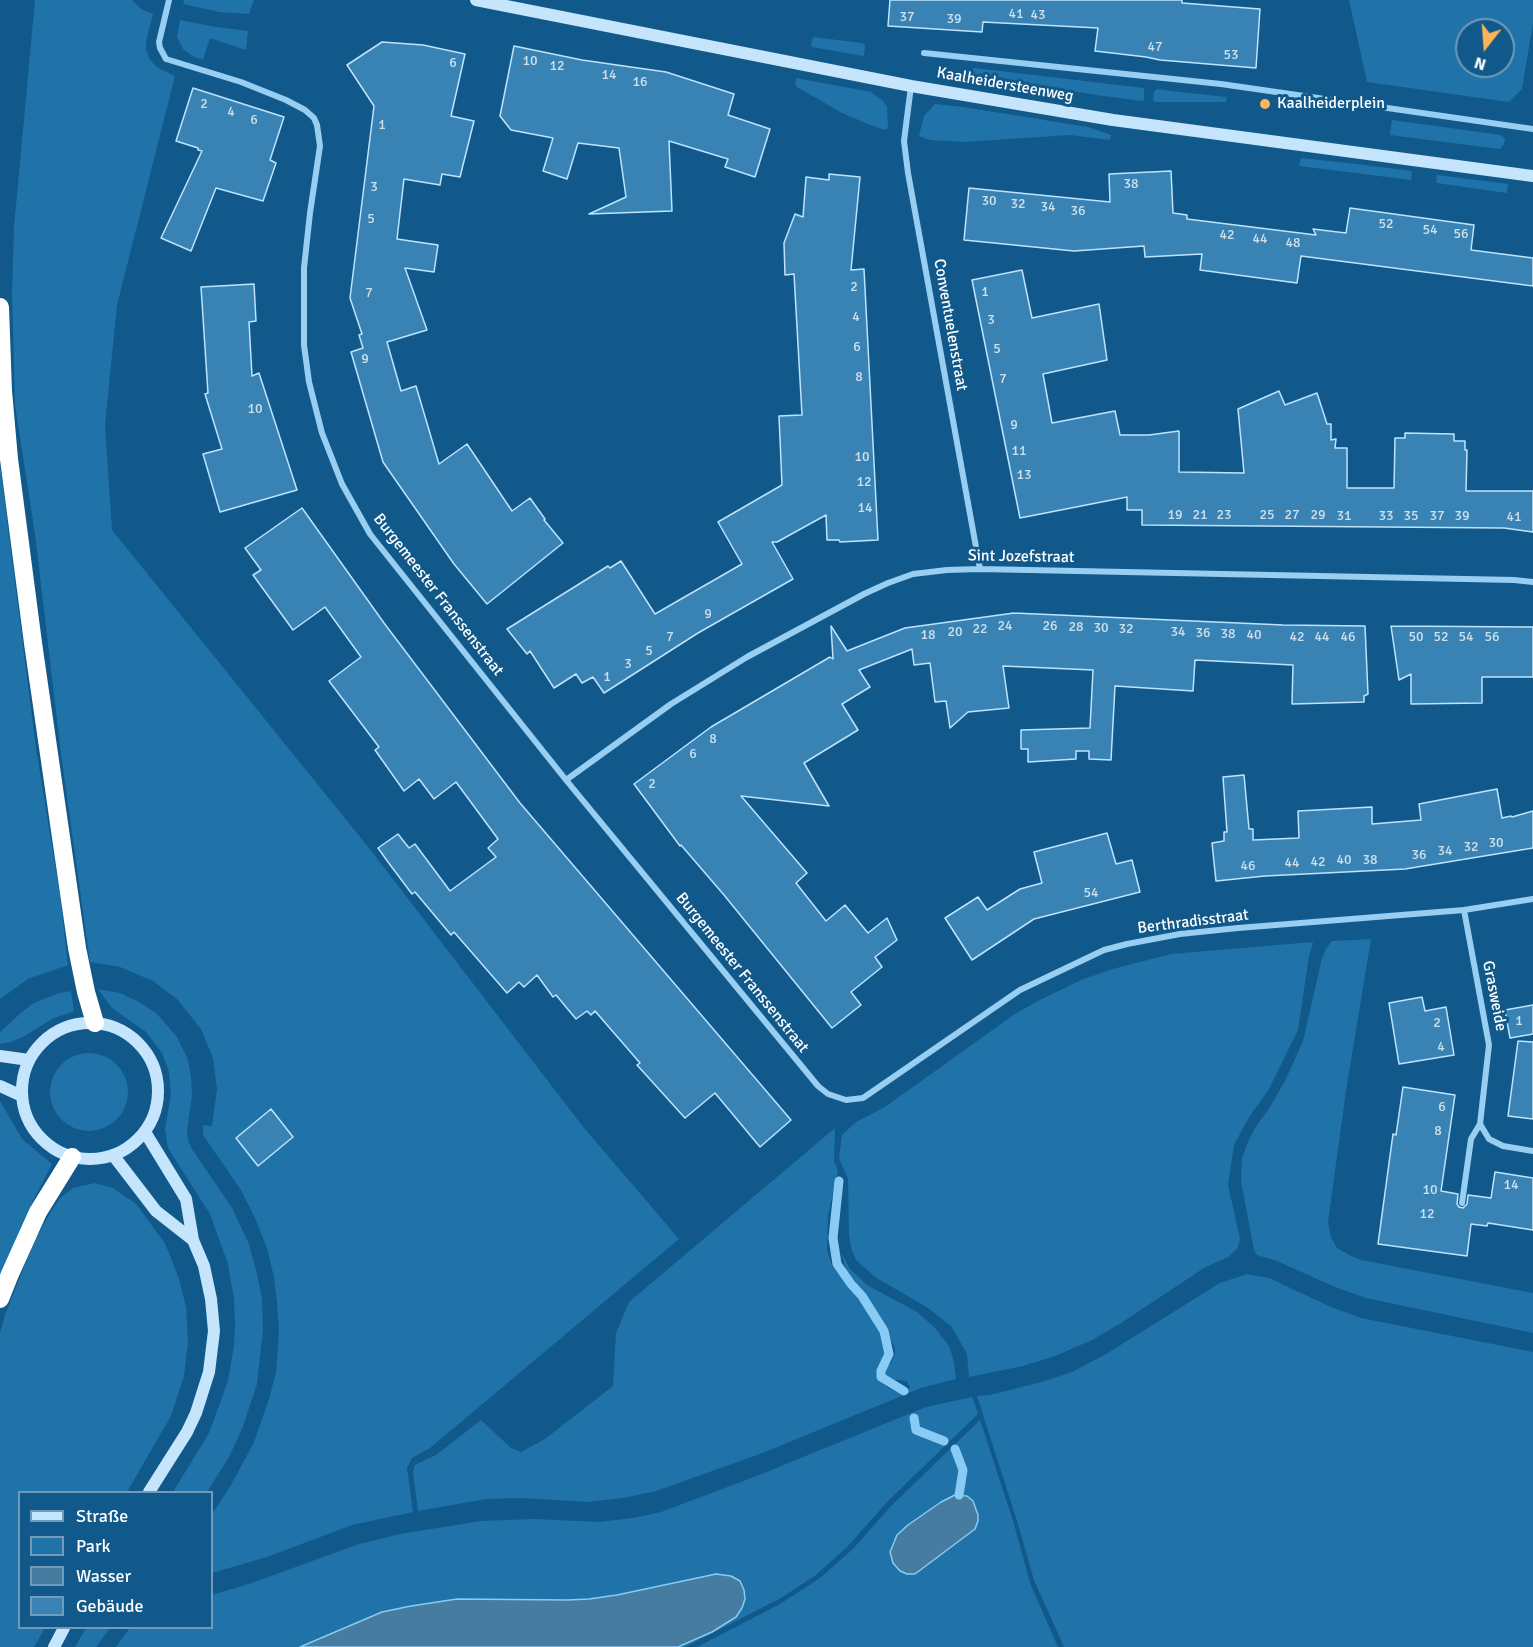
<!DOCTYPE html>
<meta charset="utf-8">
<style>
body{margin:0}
#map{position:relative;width:1533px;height:1647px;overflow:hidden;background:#11598a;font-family:Signika,sans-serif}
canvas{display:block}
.legend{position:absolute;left:18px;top:1491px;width:195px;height:138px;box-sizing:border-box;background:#11598a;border:2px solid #709bb9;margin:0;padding:8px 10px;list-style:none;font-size:18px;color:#fff}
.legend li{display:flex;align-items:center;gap:12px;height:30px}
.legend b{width:30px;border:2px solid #709bb9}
.north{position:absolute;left:1455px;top:18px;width:60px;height:60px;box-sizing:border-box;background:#11598a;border:2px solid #709bb9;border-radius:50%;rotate:197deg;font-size:16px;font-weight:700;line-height:24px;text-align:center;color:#fff}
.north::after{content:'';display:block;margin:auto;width:21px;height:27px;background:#ffb457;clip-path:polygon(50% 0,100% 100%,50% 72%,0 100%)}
</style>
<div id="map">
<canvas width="1533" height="1647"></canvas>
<ul class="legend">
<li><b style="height:8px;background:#c5e5fc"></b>Straße</li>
<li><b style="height:16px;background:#1f73a9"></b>Park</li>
<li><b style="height:16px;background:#477ca1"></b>Wasser</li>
<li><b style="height:16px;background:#3983b4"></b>Gebäude</li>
</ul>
<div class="north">N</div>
</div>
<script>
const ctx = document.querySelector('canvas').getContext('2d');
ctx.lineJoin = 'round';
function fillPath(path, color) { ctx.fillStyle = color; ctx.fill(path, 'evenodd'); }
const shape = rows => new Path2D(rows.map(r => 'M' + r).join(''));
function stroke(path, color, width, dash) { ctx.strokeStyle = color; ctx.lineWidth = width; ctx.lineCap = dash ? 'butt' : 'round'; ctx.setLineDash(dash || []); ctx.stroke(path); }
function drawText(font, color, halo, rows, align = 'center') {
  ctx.font = font + ' Signika,sans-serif'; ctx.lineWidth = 6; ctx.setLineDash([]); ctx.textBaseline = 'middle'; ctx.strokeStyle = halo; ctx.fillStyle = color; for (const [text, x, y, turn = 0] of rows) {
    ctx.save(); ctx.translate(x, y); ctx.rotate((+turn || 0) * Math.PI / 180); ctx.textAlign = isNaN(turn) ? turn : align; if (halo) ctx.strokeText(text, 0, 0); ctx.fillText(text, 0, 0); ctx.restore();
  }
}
const green = shape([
 [35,0,132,0,141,9,153,14,146,41,146,49,150,60,158,68,175,76,117,305,105,425,112,530,369,848,584,1128,679,1239,430,1448,412,1458,407,1468,413,1512,352,1525,267,1557,212,1573,212,1514,231,1485,254,1442,269,1399,276,1373,279,1330,277,1302,274,1277,267,1248,255,1218,241,1190,203,1135,203,1125,212,1126,217,1089,213,1058,201,1029,177,999,153,981,120,967,90,962,61,754,35,534,15,405,12,292,14,227],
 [184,0,254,0,249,14,219,12,183,4],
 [1349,0,1533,0,1533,23,1522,89,1509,102,1367,82],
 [1467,30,1503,30,1503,66,1467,66],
 [180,20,216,27,248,31,246,50,210,38,203,60,194,57,183,49,177,37],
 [813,37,862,43,865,45,864,55,863,56,812,47,811,45],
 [974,68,1144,88,1144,100,1142,101,1096,95,973,75,971,71],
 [796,78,871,92,883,101,887,107,888,128,885,130,873,126,842,113,797,87,795,84],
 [1157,89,1179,92,1227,97,1226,102,1155,102,1153,101,1154,92],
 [935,104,963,107,1088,127,1111,135,1110,140,1070,135,964,142,930,140,919,136,924,116],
 [1392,120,1501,135,1505,139,1504,144,1500,149,1390,135],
 [1301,158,1355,164,1412,171,1411,180,1299,166],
 [1437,175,1508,184,1507,193,1436,183],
 [0,465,36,748,60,895,68,965,28,979,0,999],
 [1371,939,1346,1091,1328,1222,1331,1237,1337,1248,1353,1257,1361,1260,1533,1293,1533,1333,1366,1298,1335,1287,1277,1261,1257,1255,1254,1250,1241,1181,1242,1159,1247,1144,1255,1128,1270,1107,1285,1081,1303,1041,1322,958,1326,949,1332,941],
 [1313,942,1309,956,1298,1030,1268,1091,1249,1117,1234,1145,1228,1185,1240,1239,1237,1249,1228,1257,1204,1268,1121,1323,1092,1340,1055,1356,1023,1366,969,1377,967,1354,951,1326,928,1308,875,1277,856,1260,851,1248,849,1234,848,1179,839,1158,842,1135,856,1122,885,1107,1015,1014,1038,1001,1081,980,1113,969,1171,954],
 [98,989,120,993,139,1002,156,1013,177,1037,188,1060,191,1078,192,1096,187,1130,188,1140,192,1149,232,1208,249,1244,257,1274,262,1299,263,1330,257,1384,242,1429,229,1457,207,1492,173,1492,209,1433,228,1381,234,1345,235,1324,234,1299,228,1264,210,1214,168,1148,165,1129,171,1094,169,1072,162,1053,146,1032,112,1008],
 [71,991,74,1011,52,1019,23,1037,11,1042,0,1044,0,1032,23,1011,34,1003,59,993],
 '50 1092a39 39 0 1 1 78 0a39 39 0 1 1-78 0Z',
 [0,1101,22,1139,52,1164,33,1201,0,1277],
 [835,1128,834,1161,838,1171,828,1215,827,1250,832,1266,856,1293,881,1331,885,1350,878,1371,879,1378,886,1386,894,1391,902,1392,910,1388,907,1381,889,1379,886,1376,886,1369,892,1362,895,1353,895,1347,868,1299,847,1272,841,1252,850,1269,867,1285,917,1312,935,1328,949,1346,954,1362,956,1379,921,1388,760,1454,656,1491,623,1498,588,1502,522,1498,486,1499,418,1511,413,1472,415,1465,436,1455,481,1420,511,1448,521,1452,545,1439,613,1386,616,1333,629,1302],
 [95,1183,113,1188,136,1204,164,1242,169,1253,179,1279,186,1307,188,1342,184,1376,171,1416,127,1492,20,1492,20,1628,45,1628,34,1647,0,1647,0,1333,5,1315,34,1242,50,1213,60,1198,73,1188],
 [1247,1274,1269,1278,1331,1307,1361,1318,1533,1352,1533,1647,1064,1647,1034,1580,1017,1521,977,1396,990,1395,1038,1383,1072,1372,1106,1354,1220,1283],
 [972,1397,978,1414,889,1500,847,1547,816,1575,781,1598,685,1647,678,1647,699,1639,736,1617,742,1608,745,1599,744,1590,739,1581,731,1576,711,1575,617,1595,588,1599,568,1600,457,1599,411,1606,382,1612,300,1647,116,1647,130,1628,212,1628,212,1595,252,1583,359,1544,400,1534,481,1521,533,1519,598,1522,633,1518,661,1512,754,1477,926,1407],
 [917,1417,920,1426,925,1431,947,1439,946,1442,944,1443,913,1434,910,1422,913,1418],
 [980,1420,1014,1524,1030,1583,1058,1647,697,1647,780,1604,820,1578,853,1549,890,1507],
 [955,1447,958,1448,966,1468,961,1495,967,1496,973,1501,975,1529,915,1574,903,1573,893,1563,891,1547,893,1542,908,1525,941,1501,957,1495,961,1475,953,1450],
 [86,1628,110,1628,96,1647,75,1647]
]);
const water = shape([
 [955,1495,967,1496,973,1501,978,1515,978,1521,975,1529,915,1574,907,1574,900,1571,893,1563,890,1552,897,1535,908,1525,941,1502,955,1495],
 [716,1574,731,1576,740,1581,744,1590,745,1599,742,1608,736,1617,712,1632,678,1647,300,1647,382,1612,411,1606,457,1599,568,1600,589,1599,617,1595,716,1574]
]);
const stream = shape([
 [839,1181,833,1238,837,1264,851,1284,862,1296,884,1331,889,1354,881,1371,881,1377,904,1391],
 [914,1418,916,1430,944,1441],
 [955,1449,963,1470,959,1495]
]);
const building = shape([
 [890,0,1182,0,1182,3,1260,9,1256,68,1160,60,1146,57,1095,51,1098,28,983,22,982,32,888,26,890,0],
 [382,42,423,45,465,54,451,116,474,121,460,177,442,174,440,185,404,179,397,239,438,245,434,272,405,268,427,330,387,342,401,391,416,386,439,464,467,444,512,511,530,498,545,519,544,520,563,543,487,604,454,564,383,462,351,352,363,348,359,335,362,334,350,298,374,106,347,65,382,42],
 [514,46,582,60,666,72,734,94,728,115,770,129,755,177,725,167,728,159,669,141,672,211,589,214,626,197,619,148,578,143,567,179,543,171,553,138,511,130,500,116,514,46],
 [193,88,284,117,270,160,276,163,263,201,216,188,191,251,161,238,202,151,198,150,198,148,176,141,193,88],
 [1171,171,1173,213,1187,215,1187,219,1316,235,1313,229,1346,233,1350,208,1474,225,1471,250,1533,258,1533,286,1301,256,1297,283,1200,270,1202,254,1145,257,1144,246,1074,251,964,240,969,188,1110,202,1109,174,1171,171],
 [829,174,860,177,851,270,864,269,878,540,840,542,839,540,827,540,826,515,777,542,772,542,793,579,698,633,604,693,593,677,582,683,576,674,554,688,530,651,527,654,507,629,608,566,610,568,621,561,655,614,742,564,718,522,782,485,779,416,802,415,794,274,785,275,784,243,795,214,803,217,806,177,829,180,829,174],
 [1022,270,1032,318,1099,304,1107,360,1043,374,1052,423,1115,411,1120,435,1149,435,1179,431,1179,472,1244,473,1238,409,1279,391,1285,405,1317,393,1327,424,1331,424,1331,440,1336,439,1335,448,1347,448,1347,488,1394,488,1395,438,1405,438,1405,433,1454,434,1454,441,1465,441,1465,450,1467,450,1466,491,1533,491,1533,532,1504,528,1142,525,1142,510,1127,510,1127,497,1020,518,972,280,1022,270],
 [254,284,256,321,249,322,252,376,259,373,297,490,220,512,203,454,222,449,205,394,208,393,201,287,254,284],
 [302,508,384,623,520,803,791,1120,760,1147,715,1093,685,1118,637,1065,640,1063,595,1011,591,1015,587,1011,576,1019,556,995,553,997,537,975,524,987,519,982,507,993,454,932,451,935,415,892,412,894,388,862,378,848,398,834,409,848,415,844,450,891,496,857,488,848,498,839,456,782,434,799,419,779,404,791,375,750,379,747,329,681,361,657,325,607,293,630,253,575,261,570,245,548,302,508],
 [1014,613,1283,625,1365,626,1368,694,1364,696,1364,702,1292,704,1293,665,1195,660,1193,691,1115,686,1111,760,1089,759,1089,751,1076,751,1076,759,1028,762,1028,749,1021,749,1021,730,1090,728,1093,670,1003,666,1009,708,968,712,950,728,946,701,935,702,930,663,914,665,912,649,859,670,870,687,842,704,858,730,804,763,829,806,741,796,807,873,796,883,826,921,845,905,868,933,887,918,897,940,875,957,882,967,851,992,861,1005,832,1028,724,895,681,845,680,846,634,784,711,727,830,657,833,659,831,626,847,651,905,628,1014,613],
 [1391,626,1533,627,1533,677,1482,677,1482,703,1411,704,1411,674,1399,680,1391,626],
 [1244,775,1249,829,1253,829,1253,840,1299,838,1298,811,1372,807,1372,824,1421,820,1419,804,1497,789,1502,818,1511,816,1512,817,1533,811,1533,848,1405,869,1265,876,1216,881,1212,843,1224,841,1224,832,1227,832,1223,777,1244,775],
 [1107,833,1116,864,1132,860,1140,892,1034,919,972,960,945,918,978,897,987,910,1020,889,1042,883,1034,852,1107,833],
 [1422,997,1425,1011,1446,1007,1454,1055,1399,1064,1389,1003,1422,997],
 [1533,1005,1533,1034,1510,1038,1505,1010,1533,1005],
 [1518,1041,1533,1042,1533,1119,1508,1116,1518,1041],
 [1403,1087,1455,1095,1441,1191,1458,1194,1457,1204,1459,1207,1463,1208,1467,1204,1468,1195,1491,1198,1495,1172,1533,1178,1533,1230,1488,1223,1487,1226,1471,1224,1467,1256,1378,1244,1393,1134,1396,1135,1403,1087],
 [271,1109,293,1137,258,1166,236,1138,271,1109]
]);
const street = shape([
 [169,0,159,42,160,48,166,59,241,82,286,100,305,110,314,118,317,125,320,146,310,213,304,268,304,345,309,382,322,433,342,484,370,534,566,780,818,1086,828,1094,846,1100,863,1098,1020,990,1104,950,1127,944,1180,934,1238,928,1464,910,1533,899],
 [924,53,1221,84,1533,129],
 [911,86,904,141,908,173,980,569],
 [566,780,671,704,747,657,864,594,888,583,913,574,947,570,980,569,1514,580,1533,582],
 [1480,1124,1489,1139,1503,1146,1533,1151],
 [1462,1203,1471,1139,1480,1124,1489,1045,1464,910]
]);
const secondary = shape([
 [476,0,911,86,1113,120,1533,176],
 '22 1091a68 68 0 1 1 136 0a68 68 0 1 1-136 0Z',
 [0,1056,29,1060],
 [0,1086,22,1096],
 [145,1132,186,1199,193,1240,204,1266,211,1299,214,1331,209,1372,196,1413,187,1432,149,1492],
 [113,1155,156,1211,193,1240],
 [54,1647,64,1628]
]);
const highway = shape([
 [0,307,3,391,9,459,33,643,77,948,86,992,95,1023],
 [0,1299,10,1274,38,1212,72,1157]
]);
const markers = [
 [1265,104,6,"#ffb457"]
];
const numberNames = [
 ["41",1016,14],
 ["43",1038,15],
 ["37",907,17],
 ["39",954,19],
 ["47",1155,47],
 ["53",1231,55],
 ["10",530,61],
 ["6",453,63],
 ["12",557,66],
 ["14",609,75],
 ["16",640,82],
 ["2",204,104],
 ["4",231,112],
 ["6",254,120],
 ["1",382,125],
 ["38",1131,184],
 ["3",374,187],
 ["30",989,201],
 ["32",1018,204],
 ["34",1048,207],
 ["36",1078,211],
 ["5",371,219],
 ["52",1386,224],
 ["54",1430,230],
 ["56",1461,234],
 ["42",1227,235],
 ["44",1260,239],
 ["48",1293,243],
 ["2",854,287],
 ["1",985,292],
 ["7",369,293],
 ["4",856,317],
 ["3",991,320],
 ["6",857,347],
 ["5",997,349],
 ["9",365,359],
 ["8",859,377],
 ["7",1003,379],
 ["10",255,409],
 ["9",1014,425],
 ["11",1019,451],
 ["10",862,457],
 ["13",1024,475],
 ["12",864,482],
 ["14",865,508],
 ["19",1175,515],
 ["21",1200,515],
 ["23",1224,515],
 ["25",1267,515],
 ["27",1292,515],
 ["29",1318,515],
 ["31",1344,516],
 ["33",1386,516],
 ["35",1411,516],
 ["37",1437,516],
 ["39",1462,516],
 ["41",1514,517],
 ["9",708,614],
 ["24",1005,626],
 ["26",1050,626],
 ["28",1076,627],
 ["30",1101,628],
 ["22",980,629],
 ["32",1126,629],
 ["20",955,632],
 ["34",1178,632],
 ["36",1203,633],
 ["38",1228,634],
 ["18",928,635],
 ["40",1254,635],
 ["7",670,637],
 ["42",1297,637],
 ["44",1322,637],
 ["46",1348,637],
 ["50",1416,637],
 ["52",1441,637],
 ["54",1466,637],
 ["56",1492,637],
 ["5",649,651],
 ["3",628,664],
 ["1",607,677],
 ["8",713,739],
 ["6",693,754],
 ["2",652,784],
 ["30",1496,843],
 ["32",1471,847],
 ["34",1445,851],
 ["36",1419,855],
 ["40",1344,860],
 ["38",1370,860],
 ["42",1318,862],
 ["44",1292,863],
 ["46",1248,866],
 ["54",1091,893],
 ["1",1519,1021],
 ["2",1437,1023],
 ["4",1441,1047],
 ["6",1442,1107],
 ["8",1438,1131],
 ["14",1511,1185],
 ["10",1430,1190],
 ["12",1427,1214]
];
const streetNames = [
 ["Kaalheidersteenweg",1005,85,10],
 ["Conventuelenstraat",950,325,80],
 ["Sint Jozefstraat",1021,557,1],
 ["Burgemeester Franssenstraat",438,595,52],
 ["Berthradisstraat",1193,922,-7],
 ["Burgemeester Franssenstraat",742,973,51],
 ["Grasweide",1494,996,79]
];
const poiNames = [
 ["Kaalheiderplein",1277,104]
];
fillPath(green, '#1f73a9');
fillPath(water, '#477ca1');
stroke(water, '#88ccf5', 1.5);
stroke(stream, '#88ccf5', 9);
fillPath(building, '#3983b4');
stroke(building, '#bee4fd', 1.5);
stroke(street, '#97cef1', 6);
stroke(secondary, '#c5e5fc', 12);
stroke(highway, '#fff', 18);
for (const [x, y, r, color] of markers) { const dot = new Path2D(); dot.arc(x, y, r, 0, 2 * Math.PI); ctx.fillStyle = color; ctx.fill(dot); stroke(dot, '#11598a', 2); }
drawText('14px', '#cee0ec', null, numberNames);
drawText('16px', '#fff', '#11598a', streetNames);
drawText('16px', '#fff', '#11598a', poiNames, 'left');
</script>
